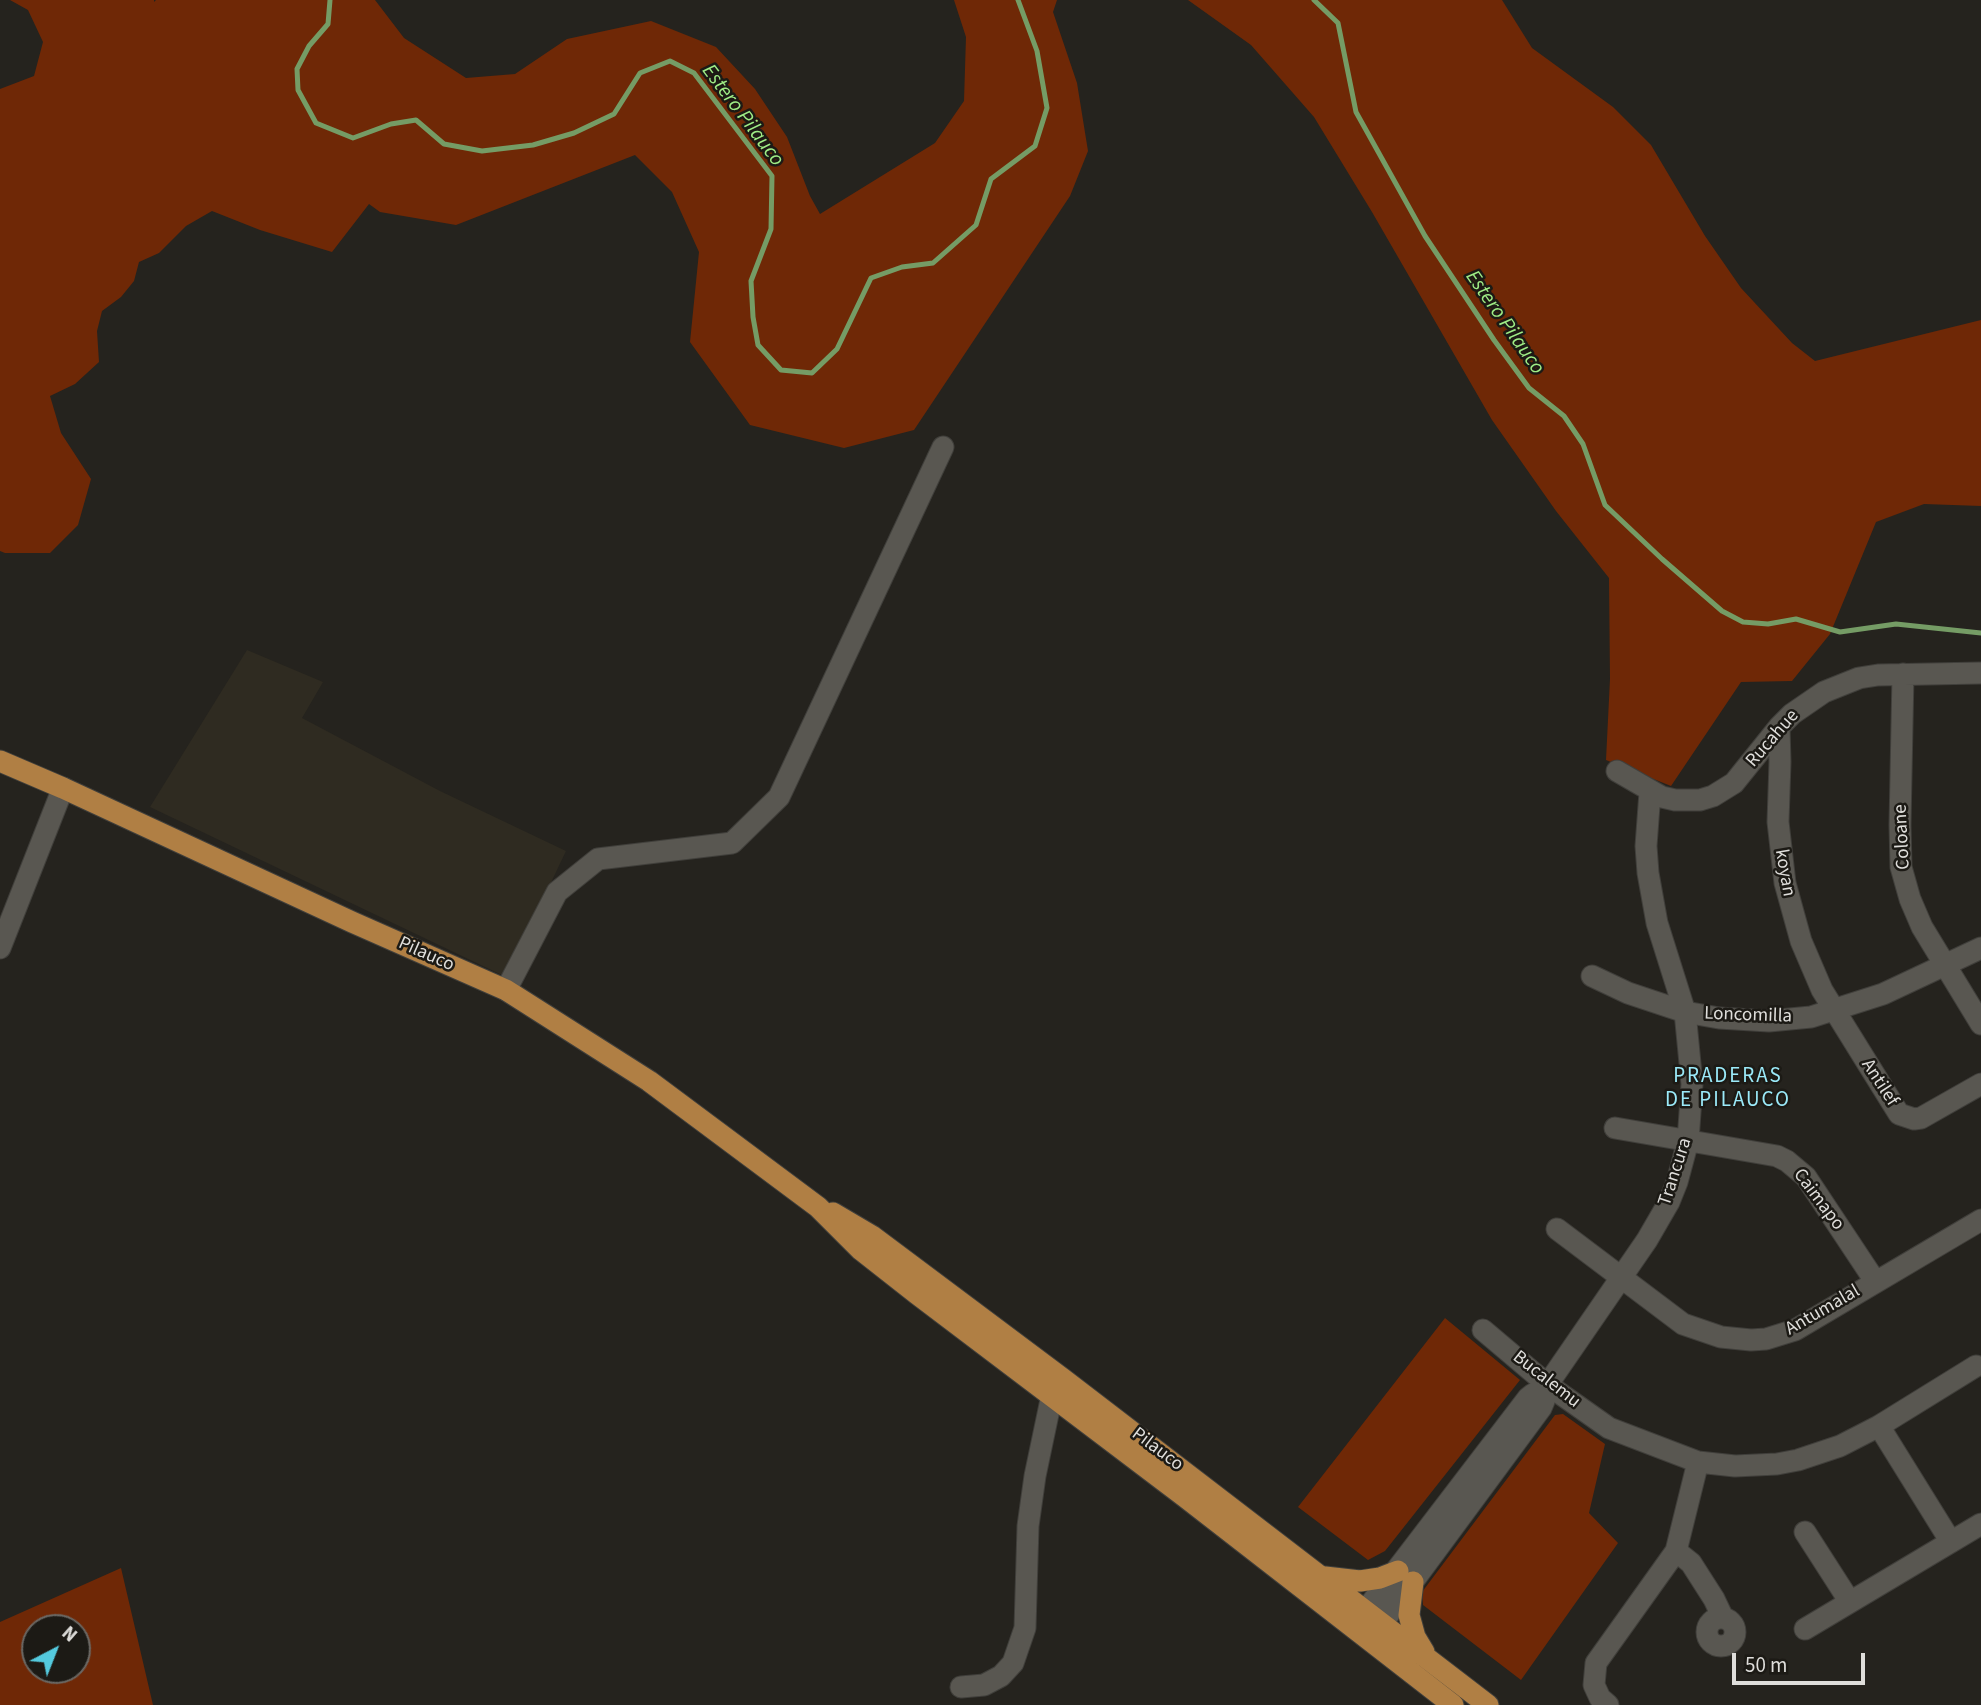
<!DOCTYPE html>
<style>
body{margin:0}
#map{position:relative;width:1981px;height:1705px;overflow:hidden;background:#25231e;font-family:"Source Sans 3",sans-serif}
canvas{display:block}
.north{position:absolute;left:21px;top:1614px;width:70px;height:70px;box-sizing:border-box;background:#1c1a15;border:2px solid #6a6864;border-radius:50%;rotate:42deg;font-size:19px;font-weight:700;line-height:28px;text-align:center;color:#dfdedb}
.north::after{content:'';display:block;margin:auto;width:24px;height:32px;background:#54cade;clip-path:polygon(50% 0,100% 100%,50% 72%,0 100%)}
.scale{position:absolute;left:1732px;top:1653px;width:133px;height:32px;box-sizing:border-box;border:4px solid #dfdedb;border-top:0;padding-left:9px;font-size:21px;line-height:24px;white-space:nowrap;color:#dfdedb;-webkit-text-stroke:5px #1c1a15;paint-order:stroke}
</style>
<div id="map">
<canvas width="1981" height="1705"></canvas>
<div class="north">N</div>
<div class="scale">50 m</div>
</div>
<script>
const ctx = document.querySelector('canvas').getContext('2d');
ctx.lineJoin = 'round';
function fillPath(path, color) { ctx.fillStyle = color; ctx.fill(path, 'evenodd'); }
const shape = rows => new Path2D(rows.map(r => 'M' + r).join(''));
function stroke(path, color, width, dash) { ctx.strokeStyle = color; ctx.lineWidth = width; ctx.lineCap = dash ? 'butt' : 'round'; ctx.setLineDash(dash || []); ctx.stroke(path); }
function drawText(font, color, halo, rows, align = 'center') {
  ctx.font = font + ' "Source Sans 3",sans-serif'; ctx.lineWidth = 5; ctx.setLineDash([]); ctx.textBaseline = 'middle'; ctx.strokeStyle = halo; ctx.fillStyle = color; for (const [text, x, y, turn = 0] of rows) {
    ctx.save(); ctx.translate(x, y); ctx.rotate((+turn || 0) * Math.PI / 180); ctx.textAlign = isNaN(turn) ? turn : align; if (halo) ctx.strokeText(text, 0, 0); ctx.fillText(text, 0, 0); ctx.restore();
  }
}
const built = shape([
 [247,650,323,682,302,718,440,791,566,851,506,977,150,807]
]);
const green = shape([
 [10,0,154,0,154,2,156,0,375,0,404,38,466,78,515,74,567,39,651,21,716,47,755,89,787,137,810,196,820,214,935,143,964,101,966,37,954,0,1057,0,1053,12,1077,83,1088,151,1070,196,914,430,844,448,750,425,690,342,699,252,672,192,635,155,456,225,380,212,369,204,332,252,260,230,212,211,186,226,159,253,139,262,134,281,121,297,102,311,97,331,99,362,75,384,50,396,61,433,91,479,78,525,50,553,5,553,0,551,0,89,34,76,43,42,28,10],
 [1188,0,1502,0,1532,48,1613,107,1651,145,1705,236,1741,288,1792,343,1815,361,1981,320,1981,506,1924,504,1876,522,1830,634,1792,681,1741,682,1671,786,1606,760,1610,679,1609,578,1556,511,1492,420,1372,212,1314,117,1251,45],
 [1445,1318,1520,1380,1385,1551,1368,1560,1298,1507],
 [1563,1414,1605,1444,1589,1513,1618,1543,1521,1680,1423,1605,1422,1592,1555,1415],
 [121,1568,153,1705,0,1705,0,1622],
 [35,1628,77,1628,77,1670,35,1670]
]);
const stream = shape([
 [330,0,328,24,309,46,297,69,298,90,316,123,353,138,391,124,416,120,444,144,482,151,533,145,574,133,614,114,640,73,670,61,694,73,772,176,771,229,751,281,753,317,758,345,781,370,812,373,837,349,871,278,902,267,933,263,976,225,991,179,1035,146,1047,108,1037,51,1018,0],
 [1314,0,1338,23,1356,112,1425,236,1494,340,1529,388,1564,416,1583,444,1605,505,1662,559,1722,611,1743,622,1768,624,1796,619,1840,632,1896,624,1981,633]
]);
const minor = shape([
 [1903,674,1900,825,1901,867,1910,899,1922,927,1981,1024],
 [1779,727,1780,762,1778,822,1785,883,1801,941,1822,990,1899,1114,1914,1119,1921,1118,1981,1084],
 [1617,771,1662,797,1675,800,1700,800,1713,796,1734,783,1779,727,1792,714,1824,692,1859,678,1878,675,1981,673],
 [0,948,63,788],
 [1592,976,1628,993,1685,1012,1719,1018,1769,1021,1811,1017,1883,994,1981,948],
 [506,990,557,892,598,859,732,843,779,797,943,447],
 [1615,1128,1777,1156,1787,1161,1806,1177,1875,1281],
 [1557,1229,1683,1324,1721,1337,1751,1340,1766,1339,1795,1330,1981,1220],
 [1483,1330,1548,1385,1609,1428,1698,1462,1735,1466,1777,1464,1798,1460,1840,1446,1879,1426,1976,1366],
 [1879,1426,1951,1542],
 [1805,1532,1850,1602],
 [1676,1551,1691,1563,1714,1599,1723,1618],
 '1707 1632a14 14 0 1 1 28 0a14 14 0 1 1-28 0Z',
 [1356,1623,1528,1398,1533,1394,1541,1394],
 [1805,1629,1981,1524],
 [1372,1637,1541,1408,1544,1401,1541,1394,1647,1240,1669,1202,1677,1182,1688,1141,1692,1084,1685,1012,1657,923,1648,873,1646,846,1650,792],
 [961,1687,984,1685,1001,1676,1013,1663,1025,1628,1028,1526,1035,1476,1052,1395],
 [1608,1705,1600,1698,1594,1685,1596,1663,1676,1551,1698,1462]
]);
const major = shape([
 [0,761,63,788,352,922,506,990,649,1081,818,1207,861,1250,917,1294,1185,1497,1453,1705],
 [833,1213,872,1236,1063,1379,1488,1705],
 [1325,1577,1360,1581,1380,1578,1398,1571],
 [1413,1582,1409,1615,1415,1637,1424,1652]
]);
const streetNames = [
 ["Rucahue",1773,739,-49],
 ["Coloane",1903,837,-93],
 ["koyan",1784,873,80],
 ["Pilauco",426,955,24],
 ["Loncomilla",1748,1016,2],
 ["Antilef",1879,1083,57],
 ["Trancura",1676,1172,-72],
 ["Caimapo",1818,1200,53],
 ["Antumalal",1823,1311,-30],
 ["Bucalemu",1546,1380,38],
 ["Pilauco",1157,1450,37]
];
const waterNames = [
 ["Estero Pilauco",742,116,53],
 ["Estero Pilauco",1504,323,55]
];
const neighbourhoodNames = [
 ["PRADERAS",1728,1077],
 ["DE PILAUCO",1728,1101]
];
fillPath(built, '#2f2b21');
fillPath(green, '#6f2806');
stroke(stream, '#759c65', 5);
stroke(minor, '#403f3b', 23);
stroke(major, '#403f3b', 23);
stroke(minor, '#595751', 21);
stroke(major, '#b07f44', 21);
drawText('19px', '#dfdedb', '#1c1a15', streetNames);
drawText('italic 21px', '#9fec85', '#1c1a15', waterNames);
ctx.letterSpacing = '2px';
drawText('21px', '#9beaf9', '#1c1a15', neighbourhoodNames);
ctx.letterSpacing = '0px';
</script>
